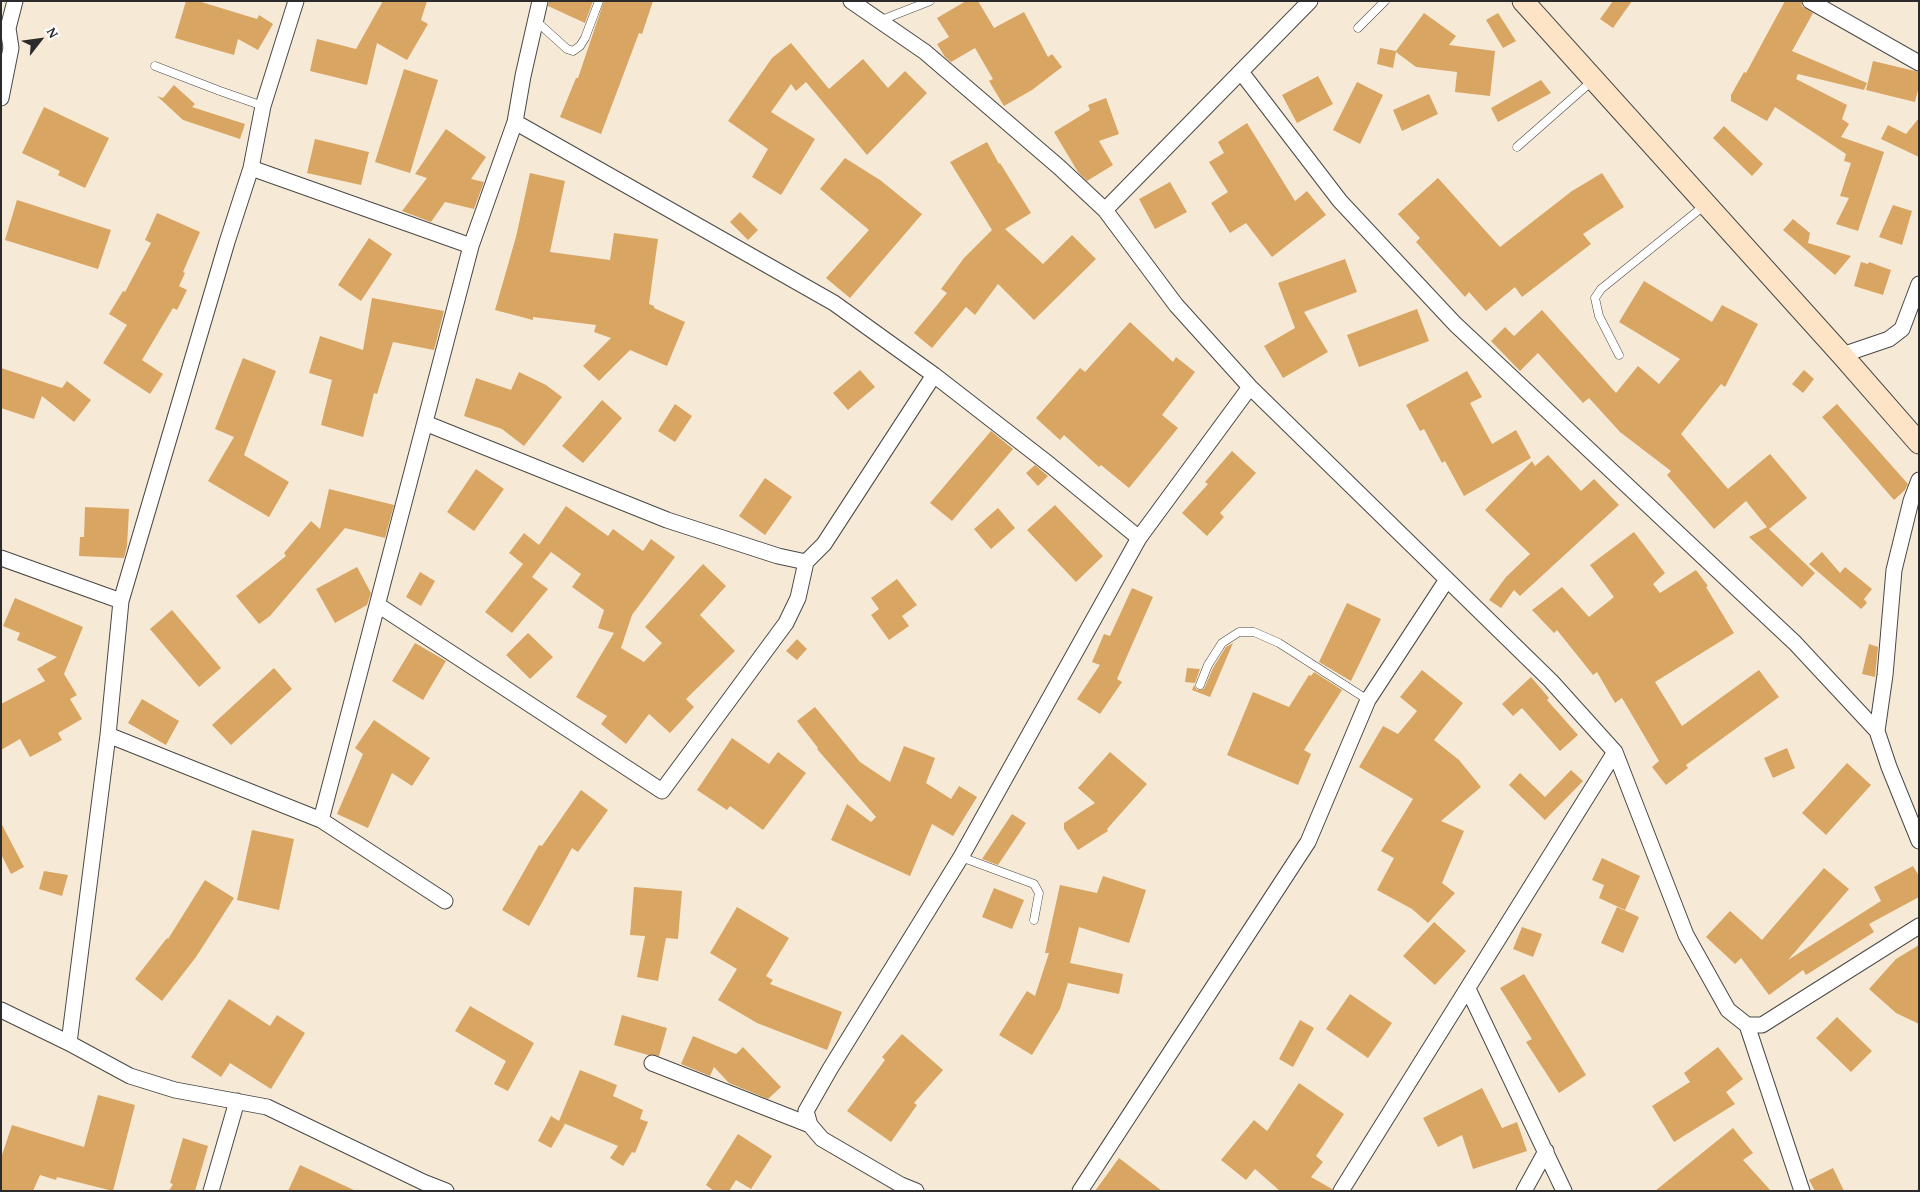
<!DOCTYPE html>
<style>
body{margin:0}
#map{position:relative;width:1920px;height:1192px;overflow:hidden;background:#f6ead7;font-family:"Gentium Book Plus",serif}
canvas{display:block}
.frame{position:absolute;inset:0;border:2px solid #2b2b2b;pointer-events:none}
.north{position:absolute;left:15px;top:15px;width:50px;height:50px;-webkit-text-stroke:4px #fff;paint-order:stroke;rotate:60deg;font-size:14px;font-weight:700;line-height:20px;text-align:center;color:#2b2b2b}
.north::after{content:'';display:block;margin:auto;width:18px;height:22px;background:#2b2b2b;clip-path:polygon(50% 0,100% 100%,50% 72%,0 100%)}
</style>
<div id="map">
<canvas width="1920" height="1192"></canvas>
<div class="frame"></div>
<div class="north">N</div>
</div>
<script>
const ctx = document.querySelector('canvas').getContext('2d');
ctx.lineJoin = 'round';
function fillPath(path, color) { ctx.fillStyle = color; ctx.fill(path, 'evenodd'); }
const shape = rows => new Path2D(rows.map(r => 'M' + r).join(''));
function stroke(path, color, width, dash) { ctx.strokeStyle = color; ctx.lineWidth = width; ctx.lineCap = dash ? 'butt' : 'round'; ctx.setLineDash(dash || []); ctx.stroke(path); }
const building = shape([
 [186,1,198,1,257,19,259,15,273,24,258,50,238,39,234,55,175,38],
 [383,1,427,1,421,20,428,24,407,60,377,43,367,85,310,71,317,39,356,49],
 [549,1,593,1,585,23,548,6],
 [604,1,653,1,642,34,639,33,601,134,560,117,576,78,578,78],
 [966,1,978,1,994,28,1024,12,1048,57,1052,54,1062,67,1032,90,1004,106,989,81,993,79,975,48,951,62,945,57,937,44,949,37,937,18],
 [1613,1,1632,1,1613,28,1600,19],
 [1785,1,1801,1,1802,6,1813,13,1792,51,1867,83,1864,90,1798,74,1796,79,1847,105,1842,119,1849,124,1841,137,1884,152,1858,231,1836,224,1849,198,1840,196,1851,163,1844,161,1846,154,1775,107,1767,121,1731,101,1731,95,1744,72,1746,73],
 [1424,13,1456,36,1449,45,1495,51,1490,96,1455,92,1457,72,1416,67,1396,52,1393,68,1377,64,1380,48,1396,51],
 [1498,13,1516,41,1503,48,1486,20],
 [791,43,829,89,863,59,888,88,905,71,927,93,867,155,806,82,796,91,791,84,771,112,815,139,781,195,752,177,768,149,728,121,772,58],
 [1873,61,1919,72,1919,86,1915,102,1866,90],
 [404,69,438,80,410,173,375,162],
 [1318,76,1333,104,1297,123,1282,95],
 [1541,80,1551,93,1498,122,1491,108],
 [1357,82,1383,95,1360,144,1333,130],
 [174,85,195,104,192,107,245,124,240,139,183,120,157,96,163,98],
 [1429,94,1438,114,1402,131,1393,110],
 [1106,98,1119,134,1099,141,1113,165,1087,181,1078,172,1054,132,1090,110,1088,105],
 [44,107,109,138,85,188,58,175,60,171,22,153],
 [1919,118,1919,157,1881,139,1888,125,1906,134],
 [1247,123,1295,201,1307,191,1326,215,1272,257,1246,223,1230,233,1211,203,1228,192,1209,162,1224,153,1218,142],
 [1724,126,1763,164,1752,176,1713,138],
 [446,129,486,157,471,179,484,182,474,209,445,202,431,222,402,211,427,178,415,174],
 [315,139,369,152,361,185,307,173],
 [987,142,999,164,1000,163,1031,213,1005,229,1043,264,1072,235,1096,259,1034,320,998,284,975,315,966,307,932,348,914,333,947,293,941,289,964,258,992,230,950,162],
 [845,158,880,180,922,214,850,298,826,278,869,230,820,189],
 [530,173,565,181,550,252,610,260,614,233,658,239,649,304,654,306,654,308,685,322,667,366,630,350,599,381,583,366,611,338,594,332,596,325,533,317,533,320,495,310,516,237],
 [1602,173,1624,207,1583,234,1591,244,1522,297,1515,287,1486,311,1469,292,1465,297,1416,242,1420,238,1398,214,1438,178,1500,247,1572,191],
 [1170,182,1187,212,1155,229,1139,199],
 [17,200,111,230,98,269,5,240],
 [1893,205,1912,211,1902,245,1879,237],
 [740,212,758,230,748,240,730,222],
 [157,213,200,232,183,272,185,273,179,286,187,290,177,310,173,308,142,360,163,374,150,394,103,363,127,325,109,314,123,291,125,292,151,243,145,240],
 [1793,219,1810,233,1808,243,1851,256,1835,275,1783,230],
 [369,238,392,254,361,301,338,285],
 [1345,259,1357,292,1304,312,1328,352,1283,378,1264,346,1295,328,1278,283],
 [1861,262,1868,264,1869,262,1891,270,1883,295,1854,286],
 [1644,281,1712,322,1722,305,1758,324,1725,387,1721,384,1681,434,1728,489,1770,454,1807,498,1769,529,1815,573,1802,587,1749,537,1767,527,1746,501,1714,529,1667,475,1671,471,1620,432,1589,398,1583,403,1538,353,1520,371,1491,341,1505,327,1514,336,1542,310,1616,393,1638,366,1659,384,1680,359,1619,322],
 [372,298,444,311,434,350,393,342,377,394,374,393,363,437,321,425,332,380,309,373,320,336,363,350],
 [1417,309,1429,341,1359,367,1347,335],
 [1130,322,1173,362,1176,357,1195,372,1162,415,1178,428,1129,488,1101,465,1099,467,1064,435,1060,440,1036,418,1080,368,1085,372],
 [243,358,276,371,244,455,289,482,269,517,208,481,234,437,215,429],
 [1,368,62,388,67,381,91,400,74,422,42,396,34,419,1,408],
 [860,370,875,387,848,410,833,393],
 [1804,370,1814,379,1803,393,1792,384],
 [1467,371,1482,397,1470,403,1492,444,1516,430,1531,458,1464,496,1445,461,1442,463,1424,429,1420,431,1406,405],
 [519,372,546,385,562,397,524,446,502,429,464,416,476,378,511,390],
 [602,400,622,418,583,463,562,446],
 [675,404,692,416,675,442,658,431],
 [1837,404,1908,484,1905,490,1894,500,1822,417],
 [991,431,1013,449,952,521,930,503],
 [1232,451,1256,473,1220,513,1224,517,1207,536,1182,513,1208,484,1205,482],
 [1548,455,1581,491,1594,479,1619,505,1520,596,1514,590,1501,608,1489,600,1506,577,1530,554,1485,510,1532,461,1535,466],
 [1035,465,1048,476,1038,486,1026,473],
 [476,469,504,489,474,531,447,512],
 [765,478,792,497,765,535,739,516],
 [329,489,394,505,385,538,345,528,270,616,259,624,236,596,286,556,284,553,311,521,320,529],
 [1055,505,1103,556,1076,582,1027,530],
 [566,506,608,536,613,529,643,551,651,539,675,557,632,615,621,648,644,662,662,643,645,627,703,564,726,586,700,615,735,651,686,699,694,707,670,733,649,714,626,744,601,724,607,716,576,697,614,633,598,628,604,610,572,587,581,574,551,552,532,577,548,589,512,633,485,612,523,564,509,553,524,533,539,545],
 [85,507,129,509,127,546,124,558,79,556,80,537,84,537],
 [998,508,1015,528,991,549,974,529],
 [1634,532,1665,573,1653,584,1660,593,1696,570,1708,586,1706,587,1734,633,1655,682,1682,726,1759,670,1779,697,1686,765,1688,768,1666,785,1652,767,1659,761,1622,698,1615,703,1597,672,1593,675,1557,630,1554,633,1532,610,1562,587,1589,617,1614,597,1590,565],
 [1822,552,1840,573,1845,567,1872,589,1864,599,1867,603,1861,609,1809,564],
 [357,567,371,593,367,605,335,623,316,589],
 [420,572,435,581,421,606,406,597],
 [897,579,917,605,902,616,909,626,889,640,871,615,879,609,871,598],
 [1132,588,1153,597,1117,679,1122,682,1100,714,1077,699,1100,665,1092,662,1104,634,1110,636],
 [15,598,83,627,64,674,77,695,70,699,82,719,58,733,62,740,30,757,20,739,1,750,1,704,45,681,37,669,57,657,17,640,20,633,3,626],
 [1347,603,1381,619,1351,681,1319,662],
 [172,610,221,668,199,687,150,629],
 [528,633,553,657,530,679,506,655],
 [797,639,807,649,797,660,786,651],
 [415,643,446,661,423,700,392,681],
 [1233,643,1210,697,1192,690,1194,685,1197,690,1204,689,1213,668,1226,647],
 [1869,644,1878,647,1875,677,1862,674],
 [274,668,292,689,231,745,212,725],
 [1187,668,1200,669,1195,683,1185,682],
 [1422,670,1463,703,1434,740,1459,760,1481,787,1441,821,1464,831,1442,883,1455,893,1428,923,1412,909,1377,890,1394,858,1381,851,1413,799,1359,767,1383,726,1398,734,1417,711,1400,697],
 [1314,672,1342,690,1304,750,1311,754,1298,785,1227,755,1253,692,1289,707,1309,675,1311,676],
 [1531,677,1549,698,1547,700,1578,735,1560,751,1522,708,1513,716,1502,704],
 [142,699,179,721,166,745,128,723],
 [815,707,860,762,890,782,904,746,935,758,926,783,951,799,959,786,977,797,953,836,932,824,910,876,831,840,847,804,871,822,876,817,817,749,818,748,797,721],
 [374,720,430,758,412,786,392,773,368,828,337,814,363,754,355,748],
 [732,738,769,764,778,752,806,773,763,830,730,806,727,810,697,790],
 [1787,748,1795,768,1773,778,1764,758],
 [1110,752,1147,784,1107,829,1108,831,1078,850,1064,829,1064,823,1095,803,1078,788],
 [1847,763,1871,785,1826,835,1802,813],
 [1571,770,1583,781,1545,820,1509,785,1520,773,1545,797],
 [581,790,608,810,578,852,572,848,529,926,502,910,539,845,542,846],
 [1012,814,1026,823,998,865,982,859],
 [1,823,24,867,11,874,1,854],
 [252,830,294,839,279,910,237,900],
 [1602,858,1640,876,1625,910,1599,898,1604,885,1592,880],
 [1913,866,1919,876,1919,897,1869,924,1874,932,1806,975,1803,970,1769,995,1741,958,1735,964,1706,937,1730,911,1762,940,1824,868,1849,889,1788,960,1881,901,1874,887],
 [44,871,68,875,62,896,39,889],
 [1103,876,1146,890,1129,943,1079,927,1070,963,1123,974,1119,994,1068,983,1060,1009,1032,1055,999,1035,1027,991,1035,996,1049,953,1045,953,1060,885,1097,893],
 [205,880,234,898,196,957,162,1001,135,979,167,938,168,939],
 [634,887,682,891,678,939,666,938,658,981,637,977,645,936,630,935],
 [994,888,1024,900,1012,929,982,917],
 [737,907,789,938,766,976,773,980,770,984,842,1012,827,1050,757,1023,718,1000,737,969,710,953],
 [1617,907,1639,917,1623,953,1601,943],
 [1434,922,1466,951,1435,985,1403,956],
 [1522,927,1542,934,1533,957,1513,949],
 [1919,945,1919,1024,1896,1013,1869,989,1896,959],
 [1524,974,1586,1075,1559,1093,1526,1042,1532,1039,1500,988],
 [1350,994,1392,1023,1368,1058,1326,1029],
 [229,999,270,1026,277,1015,305,1033,271,1089,230,1063,221,1077,191,1057],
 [470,1006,534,1043,508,1091,494,1084,506,1061,455,1031],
 [622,1015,667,1028,659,1056,648,1055,614,1045],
 [1837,1017,1872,1051,1851,1072,1816,1038],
 [1300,1020,1314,1028,1293,1067,1279,1059],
 [902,1034,943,1070,914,1103,917,1105,891,1142,847,1111,885,1060,882,1057],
 [693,1036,736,1054,743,1047,781,1087,768,1099,729,1083,714,1067,710,1076,681,1064],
 [1718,1047,1743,1079,1726,1092,1735,1104,1674,1142,1652,1106,1690,1082,1684,1073],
 [580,1070,617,1085,613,1096,643,1110,640,1119,648,1122,635,1153,632,1152,623,1166,610,1158,618,1146,561,1122,565,1124,551,1148,538,1141,551,1116,559,1121],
 [1299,1083,1344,1114,1316,1156,1323,1162,1311,1177,1332,1189,1332,1191,1280,1191,1255,1169,1246,1180,1221,1160,1254,1120,1267,1131],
 [1482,1088,1502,1128,1517,1122,1527,1151,1473,1169,1462,1135,1438,1147,1423,1118],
 [98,1095,135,1105,113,1191,57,1177,56,1180,40,1175,33,1191,1,1191,1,1158,12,1125,84,1147],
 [1733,1128,1753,1153,1743,1160,1771,1191,1655,1191],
 [738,1134,772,1156,751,1189,736,1180,729,1191,714,1191,706,1185],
 [183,1138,208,1146,195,1191,169,1191,173,1184,170,1183],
 [1119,1158,1162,1191,1095,1191],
 [300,1165,356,1191,288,1191],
 [1833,1168,1844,1191,1815,1191,1809,1180]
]);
const service = shape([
 [535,20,567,49,573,51,580,46,585,38,599,1],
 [879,21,930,1],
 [1358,28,1385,1],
 [155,66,220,91,263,106],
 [1517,147,1592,81],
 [1619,355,1599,316,1595,298,1601,289,1705,205],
 [1200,685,1208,665,1222,643,1239,632,1254,632,1279,643,1368,700],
 [961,857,1034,884,1039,893,1034,920]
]);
const minor = shape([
 [851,1,925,52,1059,167,1105,210,1176,305,1250,387,1551,681,1615,752,1686,935,1728,1010,1747,1025,1762,1025,1919,926],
 [1810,1,1919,63],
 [1241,72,1340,201,1455,324,1795,643,1877,731],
 [1,98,11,48,8,28,15,1],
 [515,122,834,303,934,375,1050,465,1139,538],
 [251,168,471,246],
 [1105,210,1310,1],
 [1842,355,1889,339,1902,329,1919,284],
 [425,423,667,520,778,556,806,562,824,544,934,375],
 [1919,480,1911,501,1894,570,1885,675,1877,731,1889,767,1919,841],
 [1,558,121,601],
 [378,605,662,791,786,623,798,598,806,562],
 [108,735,321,820],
 [445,901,321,820,471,246,515,122,523,76,540,1],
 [1468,989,1564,1191],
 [1,1010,69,1043,130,1076,175,1090,267,1107,423,1182,446,1191],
 [1747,1025,1802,1191],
 [69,1043,108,735,121,601,227,242,251,168,263,106,296,1],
 [652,1063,810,1125],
 [211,1191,237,1101],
 [916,1191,901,1185,822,1139,810,1125,806,1111,830,1069,961,857,1139,538,1250,387],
 [1080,1191,1308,842,1368,700,1446,581],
 [1341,1191,1615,752],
 [1524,1191,1546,1151]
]);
const secondary = shape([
 [1523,1,1842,355,1919,443]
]);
fillPath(building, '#d9a562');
stroke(service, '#494845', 9);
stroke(minor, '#494845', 17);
stroke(secondary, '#494845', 23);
stroke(service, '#fff', 8);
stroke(minor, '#fff', 15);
stroke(secondary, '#fee4c6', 21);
</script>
